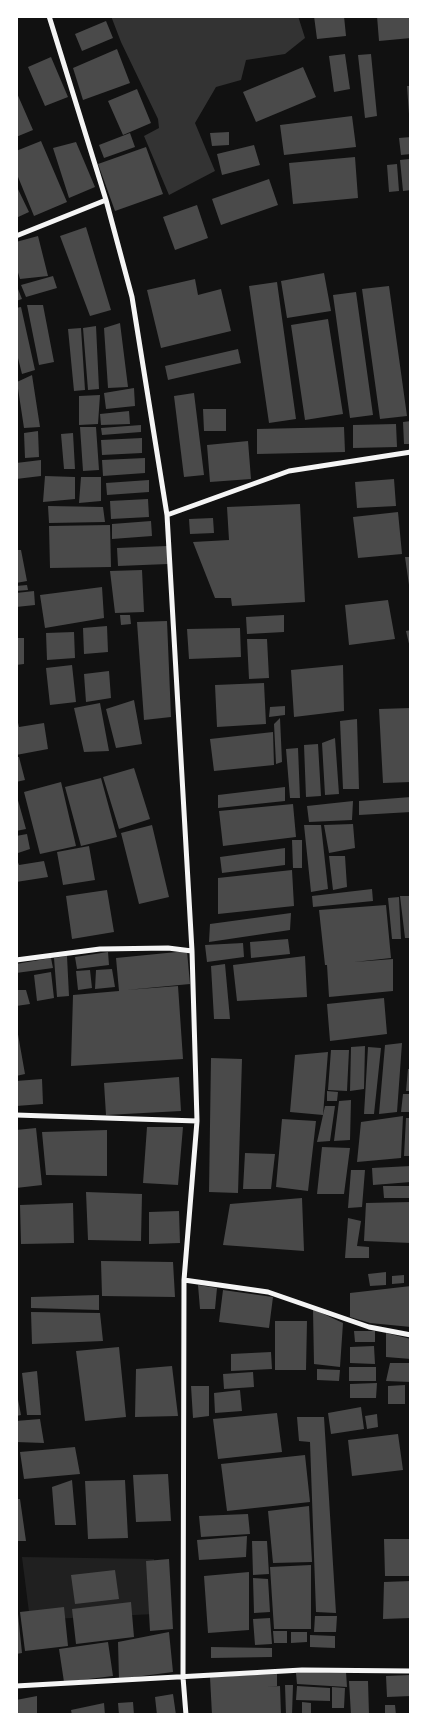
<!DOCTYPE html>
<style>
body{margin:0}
#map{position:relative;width:427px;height:1731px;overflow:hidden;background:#111;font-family:"Times New Roman",serif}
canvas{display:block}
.frame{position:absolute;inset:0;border:18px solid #fff;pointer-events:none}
</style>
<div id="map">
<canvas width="427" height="1731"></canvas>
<div class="frame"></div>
</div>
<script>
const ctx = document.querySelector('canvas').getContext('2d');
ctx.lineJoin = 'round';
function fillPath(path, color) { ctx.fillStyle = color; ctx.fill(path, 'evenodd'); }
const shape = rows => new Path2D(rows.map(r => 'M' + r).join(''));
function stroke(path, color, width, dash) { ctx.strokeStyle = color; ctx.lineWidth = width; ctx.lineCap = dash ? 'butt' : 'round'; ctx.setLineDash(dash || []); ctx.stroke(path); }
const green = shape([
 [22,1557,154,1559,155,1614,30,1620]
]);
const water = shape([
 [111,16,298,16,305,38,285,54,246,60,241,80,216,87,195,123,215,171,169,195,144,136,159,128,158,119,121,42]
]);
const building = shape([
 [314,16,344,16,346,36,317,39],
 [377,16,411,16,411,38,379,41],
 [106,21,113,38,82,51,75,34],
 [117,49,130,83,83,100,73,68],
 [345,54,350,89,334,92,329,56],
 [371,54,377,116,365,118,358,55],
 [51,57,68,97,45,106,28,67],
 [303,67,316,97,256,122,243,92],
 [407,86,411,86,411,114,409,114],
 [137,89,151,123,123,135,108,101],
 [16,91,33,130,16,137],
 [352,116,356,147,284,155,280,125],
 [229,132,229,145,212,146,210,133],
 [130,133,135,147,104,158,99,145],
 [411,137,411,154,401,155,399,138],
 [41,141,67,202,34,216,16,172,16,151],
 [76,142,95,187,69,198,53,148],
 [254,145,260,165,222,175,217,154],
 [146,147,163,194,115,211,98,164],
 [355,157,358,198,293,204,289,163],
 [409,159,411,190,403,191,400,160],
 [397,164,399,191,389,192,387,165],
 [269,179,278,205,221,225,212,199],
 [16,185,29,212,16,218],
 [197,205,208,238,175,250,163,217],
 [86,227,111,310,90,316,60,236],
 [38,236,48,276,20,279,16,266,16,242],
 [324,273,331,311,287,318,281,281],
 [53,276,57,288,26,297,21,285],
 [195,279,198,295,221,289,231,331,161,348,147,290],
 [277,282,296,419,269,423,249,286],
 [16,284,22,299,16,301],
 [389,286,407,416,380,419,362,289],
 [356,292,373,415,350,418,333,295],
 [27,305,43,305,54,362,39,365],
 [21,307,35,370,22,374,16,350,16,308],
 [328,319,343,414,305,420,291,325],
 [120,323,128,387,108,388,104,328],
 [96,326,99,389,88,390,83,328],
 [81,328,85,390,74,391,68,329],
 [238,349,241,363,168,380,165,366],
 [32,375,40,427,24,428,17,382],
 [134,388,135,406,106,409,104,393],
 [194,393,204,475,184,477,174,396],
 [100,395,98,424,79,425,79,396],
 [203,409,226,409,226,431,204,431],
 [129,411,130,424,101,425,100,414],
 [411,421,411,444,404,444,403,422],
 [396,424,397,447,353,448,353,425],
 [141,425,141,432,102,435,101,428],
 [80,427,96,427,99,470,83,471],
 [344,427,345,452,257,454,257,429],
 [38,431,39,457,25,458,24,433],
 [73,433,75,469,64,469,61,434],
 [142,438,142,453,102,455,101,440],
 [248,441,251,479,210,482,207,445],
 [145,458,145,473,103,476,102,460],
 [41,460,41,476,16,479,16,463],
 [45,476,75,477,75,499,43,502],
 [81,477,101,477,101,501,79,503],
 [394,479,396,506,357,508,355,482],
 [149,480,149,492,107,495,106,483],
 [148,499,149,517,111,519,110,501],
 [300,504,305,602,232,606,231,598,215,598,193,542,229,540,227,507],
 [48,506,103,507,105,522,49,523],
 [398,512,402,554,358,558,353,517],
 [213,518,214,533,190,534,189,519],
 [151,521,152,536,112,539,112,524],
 [110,525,111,567,50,568,49,526],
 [167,546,168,564,118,566,117,548],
 [16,550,21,550,27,581,16,583],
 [405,557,411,557,411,592,410,592],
 [142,570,144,612,115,613,110,571],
 [27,585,28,590,16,591,16,586],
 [102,587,104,618,45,628,40,595],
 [34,591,35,605,16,607,16,593],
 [388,600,395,639,349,645,345,605],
 [120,615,130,615,131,624,121,625],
 [284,615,284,632,247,634,246,617],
 [167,621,171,717,144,720,137,622],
 [107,626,108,652,84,654,83,628],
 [240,628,241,657,189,659,187,629],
 [411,630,411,648,410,648,406,631],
 [74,632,75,658,47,660,46,633],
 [16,638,24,638,24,664,16,665],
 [247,639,267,639,269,678,249,679],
 [72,665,76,702,50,705,46,668],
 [343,665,344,711,294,717,291,670],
 [109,671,111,698,86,702,84,674],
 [264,683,266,724,217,727,215,685],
 [134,700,142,744,116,748,106,709],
 [100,703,109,751,84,752,74,708],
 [285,706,285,715,269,717,270,707],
 [411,708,411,782,383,783,379,709],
 [16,714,19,727,44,723,48,749,16,755],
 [280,718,282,762,276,764,274,724],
 [357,719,359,789,343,789,340,721],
 [273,732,274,765,214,771,210,739],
 [335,738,339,794,325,795,322,743],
 [318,744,321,796,306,797,304,745],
 [298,748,300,798,290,798,286,749],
 [16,757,19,757,25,780,16,782],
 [134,768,150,819,119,829,103,777],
 [101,778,117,837,81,846,65,787],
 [61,782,76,846,40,854,24,792],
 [285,787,285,801,218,808,218,795],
 [16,793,26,829,16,831],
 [411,797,411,812,359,815,359,801],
 [353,801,352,820,309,822,307,806],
 [293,804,296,837,223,846,219,811],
 [353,824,355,848,329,853,324,825],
 [152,825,169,897,139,904,121,833],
 [304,825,321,825,328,889,311,892],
 [27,834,30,849,18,853,16,836],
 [292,840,302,840,302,868,293,868],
 [89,846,95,880,63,885,57,852],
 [285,848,285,865,222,873,220,857],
 [329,856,345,856,347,887,333,890],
 [16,857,19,865,44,861,48,877,16,882],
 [292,870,294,906,218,914,218,878],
 [372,889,373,901,313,907,312,896],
 [107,890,114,932,72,939,66,896],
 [400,896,411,896,411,938,405,938],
 [399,897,401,939,392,939,388,898],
 [386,905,391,958,354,962,393,959,393,991,329,997,327,965,325,965,319,910],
 [291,913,290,930,209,942,210,924],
 [288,939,290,954,251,958,250,942],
 [243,943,244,957,207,962,205,945],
 [187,951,190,984,126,990,178,986,183,1059,71,1066,73,995,119,991,116,958],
 [108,952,109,965,77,969,75,957],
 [67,956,69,996,57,997,54,958],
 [305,956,307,997,237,1001,233,965],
 [51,958,53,968,16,973,16,964],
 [225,964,230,1019,214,1019,211,966],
 [112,969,115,987,95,989,96,970],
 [90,970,92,988,78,990,76,971],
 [51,972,54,998,37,1001,34,975],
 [16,990,26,990,30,1004,16,1006],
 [384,998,387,1034,330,1041,327,1004],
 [16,1023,25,1074,16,1076],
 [402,1043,397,1112,379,1114,385,1045],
 [365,1046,364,1089,350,1091,351,1047],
 [368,1047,381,1048,374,1114,364,1114],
 [331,1050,349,1050,347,1091,328,1090],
 [328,1052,323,1115,290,1112,295,1055],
 [211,1058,242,1059,238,1193,209,1192],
 [408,1069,411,1069,411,1091,406,1091],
 [179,1077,181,1111,106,1115,104,1083],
 [42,1079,43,1104,16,1106,16,1081],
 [327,1091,338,1092,337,1101,327,1101],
 [403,1094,411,1094,411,1112,401,1112],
 [351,1100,350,1140,334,1141,339,1101],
 [325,1106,335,1106,330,1141,317,1142],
 [403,1116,401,1158,357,1162,361,1122],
 [406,1118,411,1118,411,1156,404,1156],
 [282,1119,316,1121,308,1191,276,1187],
 [147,1127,183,1127,178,1185,143,1183],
 [36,1128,42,1185,16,1188,16,1130],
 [107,1130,107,1176,46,1175,42,1132],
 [322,1147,350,1148,344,1194,317,1194],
 [245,1153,275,1154,271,1189,243,1189],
 [411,1166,411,1182,373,1185,372,1168],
 [351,1170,365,1170,362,1207,348,1208],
 [383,1186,411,1186,411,1198,384,1198],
 [86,1192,142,1194,141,1241,88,1240],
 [302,1198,304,1251,223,1245,230,1204],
 [411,1202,411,1243,364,1241,366,1203],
 [73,1203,74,1243,21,1244,20,1205],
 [179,1211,180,1243,149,1244,149,1212],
 [348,1218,361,1221,357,1246,369,1247,369,1258,345,1258],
 [101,1261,173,1262,175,1297,102,1296],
 [386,1272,386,1285,370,1286,368,1274],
 [404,1275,404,1283,392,1284,392,1276],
 [198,1285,217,1288,215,1309,200,1309],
 [411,1286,411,1327,370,1323,350,1317,350,1293],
 [223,1290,273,1297,269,1328,219,1322],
 [99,1295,99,1310,31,1308,31,1297],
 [313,1309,343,1323,340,1367,314,1364],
 [31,1312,100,1313,103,1341,32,1344],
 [275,1321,307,1321,306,1370,275,1370],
 [354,1331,375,1331,375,1342,355,1342],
 [386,1333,411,1339,411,1359,386,1357],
 [374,1346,375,1364,350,1363,350,1347],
 [119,1347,126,1417,85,1421,76,1351],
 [271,1352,272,1369,231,1371,231,1354],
 [390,1363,411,1363,411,1382,386,1381],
 [172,1366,178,1416,135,1417,136,1369],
 [349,1367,376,1367,376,1381,349,1381],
 [317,1369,340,1370,339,1381,317,1380],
 [37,1371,41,1415,27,1415,22,1373],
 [253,1372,254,1387,224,1389,223,1374],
 [377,1383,376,1398,350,1398,350,1384],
 [405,1385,405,1404,388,1404,388,1386],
 [191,1386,209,1386,209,1416,193,1418],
 [240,1390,242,1411,215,1413,214,1393],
 [16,1394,17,1394,21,1415,16,1416],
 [361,1407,364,1429,331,1434,328,1413],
 [277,1413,282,1452,218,1459,213,1419],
 [377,1414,378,1427,367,1429,365,1416],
 [297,1417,324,1417,336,1613,316,1612,310,1442,299,1441],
 [40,1419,44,1443,16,1442,16,1421],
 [398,1434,403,1470,352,1476,348,1440],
 [75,1447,80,1474,24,1479,20,1452],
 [305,1455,310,1502,227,1511,221,1464],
 [168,1474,171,1521,136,1522,133,1475],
 [72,1480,76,1525,55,1525,52,1487],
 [125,1480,128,1538,88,1539,85,1481],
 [16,1499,20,1499,26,1541,16,1541],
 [309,1506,312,1562,273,1563,268,1511],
 [248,1514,250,1534,201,1537,199,1516],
 [247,1536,246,1557,199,1560,197,1540],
 [384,1539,411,1539,411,1576,385,1576],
 [252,1541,267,1541,269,1574,253,1575],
 [169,1559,173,1629,150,1631,146,1561],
 [311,1565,311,1629,274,1629,270,1567],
 [115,1570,119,1599,75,1604,71,1575],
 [249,1572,249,1630,208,1633,204,1576],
 [253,1578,268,1579,270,1612,254,1613],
 [411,1581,411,1618,383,1619,384,1582],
 [131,1602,134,1637,76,1644,72,1609],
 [64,1607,68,1646,25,1651,20,1612],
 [16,1614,18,1614,22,1653,16,1654],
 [315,1616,337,1616,336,1632,314,1632],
 [270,1618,272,1644,255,1645,253,1619],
 [273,1631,287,1631,287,1643,274,1643],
 [169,1632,173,1672,119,1679,118,1642],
 [291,1632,307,1632,307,1642,291,1643],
 [310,1635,335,1636,335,1648,310,1647],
 [108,1642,113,1676,64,1682,59,1649],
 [211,1647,272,1648,272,1657,211,1658],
 [346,1672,347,1687,297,1684,296,1673],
 [277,1674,277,1686,266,1687,280,1686,281,1715,212,1715,210,1677],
 [411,1675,411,1696,387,1697,386,1676],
 [349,1681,368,1681,369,1715,351,1715],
 [285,1685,293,1685,292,1715,286,1715],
 [297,1686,330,1688,330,1701,296,1700],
 [332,1687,345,1688,344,1708,332,1708],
 [173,1694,176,1715,157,1715,155,1697],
 [37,1696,37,1715,16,1715,16,1700],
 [133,1702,134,1715,119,1715,118,1703],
 [302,1702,311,1703,311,1715,302,1715],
 [104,1703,105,1715,72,1715,71,1710],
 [385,1705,395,1705,396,1715,385,1715]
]);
const minor = shape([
 [49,16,106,200,132,297,167,515,289,471,411,452],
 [16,236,106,200],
 [167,515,192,951,197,1121,184,1280,183,1677,186,1715],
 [16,960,100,949,168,948,192,951],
 [16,1115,197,1121],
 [184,1280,268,1292,369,1327,411,1335],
 [16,1686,302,1670,411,1671]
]);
fillPath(green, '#202020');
fillPath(water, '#333');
fillPath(building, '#4a4a4a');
stroke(minor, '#f5f5f5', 5);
</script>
